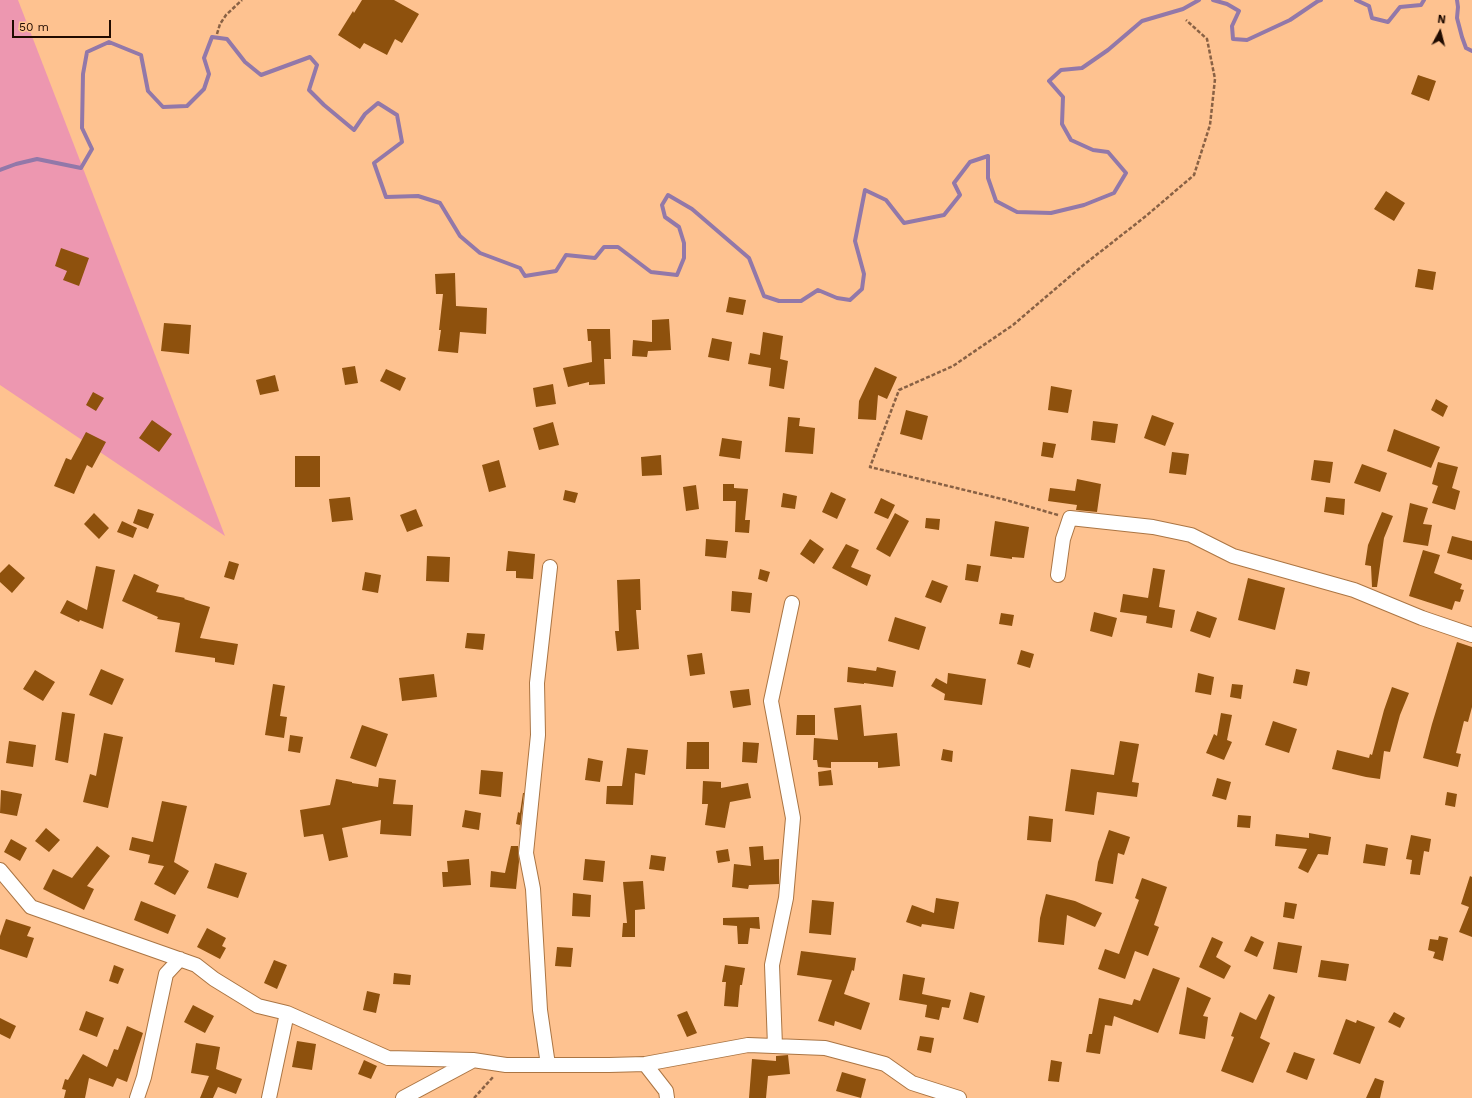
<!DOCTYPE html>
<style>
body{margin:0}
#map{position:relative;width:1472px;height:1098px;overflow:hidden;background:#fec290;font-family:"Work Sans",sans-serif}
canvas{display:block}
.north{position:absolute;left:1420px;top:12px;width:40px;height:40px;-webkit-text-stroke:3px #fec290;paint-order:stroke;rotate:7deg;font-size:11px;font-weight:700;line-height:16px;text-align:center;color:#200b00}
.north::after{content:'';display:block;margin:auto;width:14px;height:18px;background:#200b00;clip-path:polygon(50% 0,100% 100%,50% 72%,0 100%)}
.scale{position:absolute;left:12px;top:20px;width:99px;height:18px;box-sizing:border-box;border:2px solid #200b00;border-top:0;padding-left:5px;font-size:12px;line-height:14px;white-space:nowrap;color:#200b00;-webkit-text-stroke:3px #fec290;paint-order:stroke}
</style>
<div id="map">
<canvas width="1472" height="1098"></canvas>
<div class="north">N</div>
<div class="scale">50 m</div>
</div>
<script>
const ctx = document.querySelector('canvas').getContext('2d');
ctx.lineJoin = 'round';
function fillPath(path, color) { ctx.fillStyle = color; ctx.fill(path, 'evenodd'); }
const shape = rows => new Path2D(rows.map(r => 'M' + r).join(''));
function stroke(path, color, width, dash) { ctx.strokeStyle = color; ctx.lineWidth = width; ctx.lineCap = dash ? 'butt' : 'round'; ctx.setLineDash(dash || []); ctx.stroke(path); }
const green = shape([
 [0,0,18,0,225,536,0,385]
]);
const stream = shape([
 [1213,0,1227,4,1239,11,1232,26,1233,39,1247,40,1290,20,1318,1,1321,0],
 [1356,0,1369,6,1372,18,1388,22,1400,7,1421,5,1424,0],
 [1457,0,1458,7,1457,18,1462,37,1466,48,1472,51],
 [0,170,16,164,37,159,81,168,92,149,82,128,83,74,87,52,109,42,141,55,148,91,163,107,187,106,204,89,209,74,204,58,212,37,227,39,245,62,261,75,310,57,317,65,309,90,324,105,354,130,365,114,378,103,397,115,402,142,374,163,386,197,418,196,440,203,460,236,480,253,520,268,525,276,556,271,566,255,595,258,604,247,618,247,651,272,677,275,684,258,684,243,679,227,665,217,662,205,668,195,692,209,749,258,764,296,779,301,801,301,818,290,837,298,850,300,862,289,864,274,855,241,865,190,886,200,904,223,944,215,960,195,954,183,970,162,988,156,988,178,996,201,1017,212,1051,213,1084,205,1114,193,1126,173,1108,152,1093,150,1071,140,1062,124,1063,97,1049,81,1061,70,1082,68,1108,50,1142,21,1183,9,1199,0]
]);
const building = shape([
 [362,0,394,0,419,14,402,43,395,39,387,55,364,43,360,49,338,35,353,11,354,13],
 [1418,75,1436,81,1429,101,1411,94],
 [1386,191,1405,203,1394,221,1374,209],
 [61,248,89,258,79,286,63,280,67,271,55,266],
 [1418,269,1436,272,1433,290,1415,287],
 [455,273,456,306,487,308,486,334,460,332,458,353,438,351,441,330,439,330,443,294,436,294,435,274],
 [729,297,746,300,743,315,726,312],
 [669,319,671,350,648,351,647,357,632,356,633,340,652,342,652,320],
 [164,323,191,325,189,354,161,351],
 [587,329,610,329,611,359,604,359,605,384,589,385,589,382,568,387,563,368,592,362,591,341,588,341],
 [763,332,783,336,780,359,788,361,784,389,769,386,771,368,748,364,750,353,760,355],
 [712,338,732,342,729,361,708,357],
 [355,366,358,383,345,385,342,368],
 [875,367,897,377,887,399,878,395,876,420,858,419,859,401],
 [386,369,406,378,400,391,380,381],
 [275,375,279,391,260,395,256,380],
 [553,384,556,404,536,407,533,388],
 [1051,386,1072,390,1068,413,1048,410],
 [93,392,104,398,96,411,86,405],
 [1436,399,1448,406,1443,417,1431,410],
 [906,410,928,416,922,440,900,434],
 [1152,415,1174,423,1165,446,1144,438],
 [788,417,800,418,799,426,815,428,813,454,785,452],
 [152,420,172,434,159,452,139,438],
 [1093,421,1118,424,1115,443,1091,440],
 [553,422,559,445,539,450,533,428],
 [1394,429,1440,447,1431,468,1387,451],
 [86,432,106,442,92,468,87,465,74,494,54,486,66,458,71,460],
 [722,438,742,441,740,459,719,456],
 [1043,442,1056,444,1053,458,1041,456],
 [1172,452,1189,454,1186,475,1169,473],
 [661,455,662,475,642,476,641,457],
 [295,456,320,456,320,487,295,487],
 [499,460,506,487,489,492,482,465],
 [1314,460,1333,462,1330,483,1311,480],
 [1438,462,1458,467,1452,488,1460,491,1455,510,1432,503,1438,486,1432,484],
 [1362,464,1387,473,1380,492,1354,483],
 [1077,479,1101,484,1097,512,1076,510,1077,505,1048,501,1050,488,1075,491],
 [723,484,734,484,734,488,748,489,745,520,750,520,749,533,735,532,736,501,723,501],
 [696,485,699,509,686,511,683,487],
 [565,490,578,493,575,503,563,500],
 [831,492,846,499,837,519,822,512],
 [783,493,797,496,795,509,781,507],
 [350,497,353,520,332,522,329,499],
 [1326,497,1345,499,1344,515,1324,512],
 [881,498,895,505,888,519,874,513],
 [1410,503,1428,508,1423,524,1432,525,1428,546,1403,542],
 [138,509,154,514,148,529,133,523],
 [416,509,423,526,407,532,400,515],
 [1382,512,1393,516,1384,538,1377,587,1372,587,1371,566,1365,565,1368,545],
 [94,513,109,528,99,539,84,524],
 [895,513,909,521,890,557,876,549],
 [926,518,940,519,939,530,925,528],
 [122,521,137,528,133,538,117,532],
 [995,521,1029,527,1024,558,1012,557,1012,559,990,556],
 [1452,536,1472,541,1472,560,1447,553],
 [706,539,728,541,726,558,705,556],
 [810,539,824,549,814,564,800,554],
 [846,544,859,550,851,567,871,575,867,586,832,568],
 [1423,550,1440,555,1434,573,1462,584,1460,589,1464,590,1460,602,1455,601,1452,610,1409,596],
 [508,551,535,554,533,579,516,578,516,571,506,571],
 [427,556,450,557,449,582,426,581],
 [229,561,239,564,234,580,224,577],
 [9,564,25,578,12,593,0,582,0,573],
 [967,564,981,566,978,582,965,580],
 [96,566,115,570,103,629,80,620,79,622,60,613,67,600,87,610],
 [1153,568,1165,570,1159,607,1175,610,1172,628,1146,623,1147,616,1120,612,1123,594,1148,598],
 [760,569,770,572,767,582,758,579],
 [365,572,381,575,378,593,362,590],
 [134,574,159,585,156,592,185,598,184,599,210,607,200,638,238,644,234,665,215,662,215,658,175,652,180,623,157,619,158,617,122,601],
 [1248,578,1285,588,1275,630,1238,620],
 [640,579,641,610,636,610,639,649,617,651,615,631,619,631,617,580],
 [932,580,948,586,941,603,925,597],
 [732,591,752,593,750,613,731,611],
 [1197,611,1217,618,1210,638,1190,631],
 [1094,612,1117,618,1112,637,1090,631],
 [1001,613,1014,615,1012,626,999,624],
 [895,617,926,627,919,650,888,641],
 [467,633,485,634,483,650,465,648],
 [1457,642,1472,647,1472,707,1468,722,1464,721,1456,753,1461,754,1458,767,1423,758,1432,724],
 [1021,650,1034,654,1030,668,1017,664],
 [702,653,705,674,690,676,687,655],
 [848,667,876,671,877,667,896,671,893,687,864,683,864,684,847,682],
 [101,669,124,679,112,705,89,695],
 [1296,669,1310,672,1307,686,1293,683],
 [35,670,55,682,43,701,23,689],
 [948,673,986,679,982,705,944,700,945,694,931,686,936,678,947,684],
 [1198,673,1214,677,1211,695,1195,692],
 [434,674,437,697,402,701,399,678],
 [273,684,285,686,280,716,287,717,284,738,265,735],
 [1232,684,1243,685,1241,699,1230,697],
 [1392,687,1409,693,1400,715,1390,752,1384,751,1380,779,1366,777,1332,769,1337,750,1369,758,1370,754,1372,755,1384,710],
 [749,689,751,705,733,708,730,691],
 [861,705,864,736,897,733,900,766,878,768,878,762,831,762,831,768,818,767,817,760,813,760,814,738,838,740,834,708],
 [62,712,75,714,68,763,55,760],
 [1221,713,1232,715,1227,740,1232,742,1224,760,1206,753,1214,734,1217,736],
 [797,715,815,715,815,735,796,735],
 [1273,721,1297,729,1289,753,1265,745],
 [362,725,388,734,376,767,350,758],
 [104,733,123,737,108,808,83,802,90,774,96,776],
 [290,735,303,737,300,753,288,751],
 [9,741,36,745,33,767,6,763],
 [1120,741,1139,744,1132,782,1139,783,1137,797,1097,792,1094,815,1065,811,1071,769,1114,775],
 [687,742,709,742,709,769,686,769],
 [743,742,759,743,757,763,742,762],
 [627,748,648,750,645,775,635,773,633,805,606,804,607,786,622,786],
 [943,749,953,751,952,762,941,760],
 [588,758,603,761,600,782,585,780],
 [481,770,503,772,501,797,479,794],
 [831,770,833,785,819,786,818,772],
 [379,778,396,780,393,804,413,805,411,836,380,834,381,820,342,828,348,857,329,861,323,834,304,837,300,810,330,805,336,779,352,782,352,783,378,787],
 [1217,778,1231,782,1226,800,1212,796],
 [703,781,721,782,721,788,748,783,751,798,730,802,725,828,705,825,708,804,702,804],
 [1,790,22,794,17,816,0,813],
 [1447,792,1457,794,1455,807,1445,805],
 [523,793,524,793,519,838,520,825,516,824,518,812,520,813],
 [162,801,187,806,174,862,189,871,175,895,154,884,164,866,148,863,150,855,129,850,132,837,153,842],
 [465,810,481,813,479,830,462,827],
 [1238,815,1251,816,1250,828,1237,827],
 [1029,816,1053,819,1051,842,1027,840],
 [46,828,60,840,49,852,35,841],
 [1109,830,1130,837,1124,855,1118,853,1113,884,1095,881,1098,862],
 [1309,833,1331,837,1328,855,1318,854,1308,873,1298,868,1307,849,1275,846,1276,834,1309,838],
 [1411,835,1431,839,1429,852,1424,851,1420,875,1410,874,1412,860,1406,859],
 [11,839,27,848,20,861,4,852],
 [1366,844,1388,848,1385,866,1363,863],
 [97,846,110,856,87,886,94,889,84,910,43,889,53,869,72,878],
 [511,846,518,846,519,862,516,889,490,887,491,871,505,873],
 [763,846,764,860,779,859,779,884,749,885,748,889,732,887,734,864,751,866,749,847],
 [728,849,730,861,718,863,716,851],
 [651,855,666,857,664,871,649,869],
 [469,859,471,885,443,887,442,872,448,872,447,861],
 [585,859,605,861,603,882,583,880],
 [215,863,247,873,238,898,207,888],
 [1470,876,1472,877,1472,937,1459,932,1469,907,1461,904],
 [1142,878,1167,887,1154,925,1159,927,1148,956,1135,951,1125,979,1098,969,1105,949,1119,954,1139,900,1135,898],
 [643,881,645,909,635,910,635,937,622,937,623,923,627,923,623,882],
 [573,893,591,895,590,917,572,916],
 [1046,894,1075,901,1102,913,1095,927,1067,915,1064,945,1038,942,1040,918],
 [936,898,959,902,954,929,922,924,921,927,906,922,912,905,934,913],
 [812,900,834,902,831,935,809,933],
 [141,901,176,915,168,934,134,920],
 [1285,902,1297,904,1294,919,1283,917],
 [759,917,760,929,750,928,748,944,738,944,737,926,723,925,723,918],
 [6,919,31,927,27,936,34,938,27,958,0,949,0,936],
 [207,928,226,938,222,946,226,948,220,959,197,947],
 [1251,936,1264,942,1257,957,1244,951],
 [1439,936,1448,938,1443,961,1433,958,1435,952,1428,950,1430,939,1438,940],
 [1212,937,1223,942,1216,957,1231,966,1224,979,1199,967],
 [1278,942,1302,946,1297,973,1273,969],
 [557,947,573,948,571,967,555,966],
 [801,951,856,958,854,971,852,970,844,994,870,1003,861,1030,835,1021,834,1026,818,1021,832,980,797,975],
 [274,960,287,965,277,989,264,983],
 [1321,960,1349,964,1346,981,1318,977],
 [114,965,124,969,118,984,109,981],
 [725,965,745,968,742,985,740,985,738,1007,724,1006,726,982,722,982],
 [1153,968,1180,978,1158,1033,1114,1016,1112,1026,1105,1025,1100,1054,1086,1052,1089,1034,1092,1034,1099,998,1132,1005,1134,999,1140,1001],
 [394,973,411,975,410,985,393,984],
 [903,974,925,978,922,994,951,1000,949,1008,942,1007,939,1020,925,1017,927,1005,899,1000],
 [1187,987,1211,998,1203,1016,1208,1017,1205,1039,1179,1034],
 [367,991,380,994,376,1013,363,1010],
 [970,992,985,996,978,1023,963,1019],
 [1269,994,1275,997,1260,1038,1270,1043,1253,1083,1221,1071,1234,1037,1231,1036,1240,1012,1256,1020],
 [193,1005,214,1016,205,1033,184,1022],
 [86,1011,104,1018,97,1037,79,1030],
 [687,1011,697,1033,687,1037,677,1015],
 [1394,1012,1405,1018,1400,1028,1388,1022],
 [0,1018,16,1026,10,1039,0,1034],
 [1346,1019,1356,1023,1357,1020,1375,1027,1360,1064,1333,1054],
 [127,1026,143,1033,127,1082,117,1078,113,1087,89,1078,85,1098,64,1098,66,1090,62,1089,65,1079,68,1080,83,1054,107,1067,114,1049,118,1050],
 [920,1036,934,1038,931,1053,917,1050],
 [297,1041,316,1044,312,1070,292,1067],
 [196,1043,220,1047,216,1069,242,1079,236,1094,218,1087,213,1098,200,1098,209,1076,191,1073],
 [1294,1052,1315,1059,1307,1080,1286,1072],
 [788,1055,790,1074,768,1076,766,1098,749,1098,752,1059,776,1061,776,1056],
 [364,1060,377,1066,371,1079,358,1074],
 [1051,1060,1062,1062,1059,1082,1048,1081],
 [842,1072,866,1079,861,1098,836,1091],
 [1375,1078,1384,1081,1380,1098,1366,1098]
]);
const path = shape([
 [217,34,220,24,226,15,242,0],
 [1058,515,1006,500,870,467,899,390,953,366,1013,325,1081,267,1146,216,1194,175,1210,125,1215,79,1207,39,1186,20],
 [474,1098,494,1076]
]);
const street = shape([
 [1058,575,1063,539,1070,518,1153,527,1191,535,1233,556,1354,590,1422,618,1472,635],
 [0,870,31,907,196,965,214,979,258,1006,287,1013,388,1058,473,1060,506,1065,609,1065,645,1064,748,1045,825,1048,885,1064,912,1083,959,1098],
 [775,1046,772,965,786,898,793,818,771,701,792,603],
 [645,1064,666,1091,667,1098],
 [548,1065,540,1010,533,889,526,853,538,735,537,683,550,567],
 [137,1098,144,1077,166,974,180,959],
 [269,1098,287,1013],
 [403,1098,472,1061]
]);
fillPath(green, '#ed97b0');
stroke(stream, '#9278a9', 4);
fillPath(building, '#8e510d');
stroke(street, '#ab7543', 16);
stroke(path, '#896144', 2.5, [4, 2]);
stroke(street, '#fff', 14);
</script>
